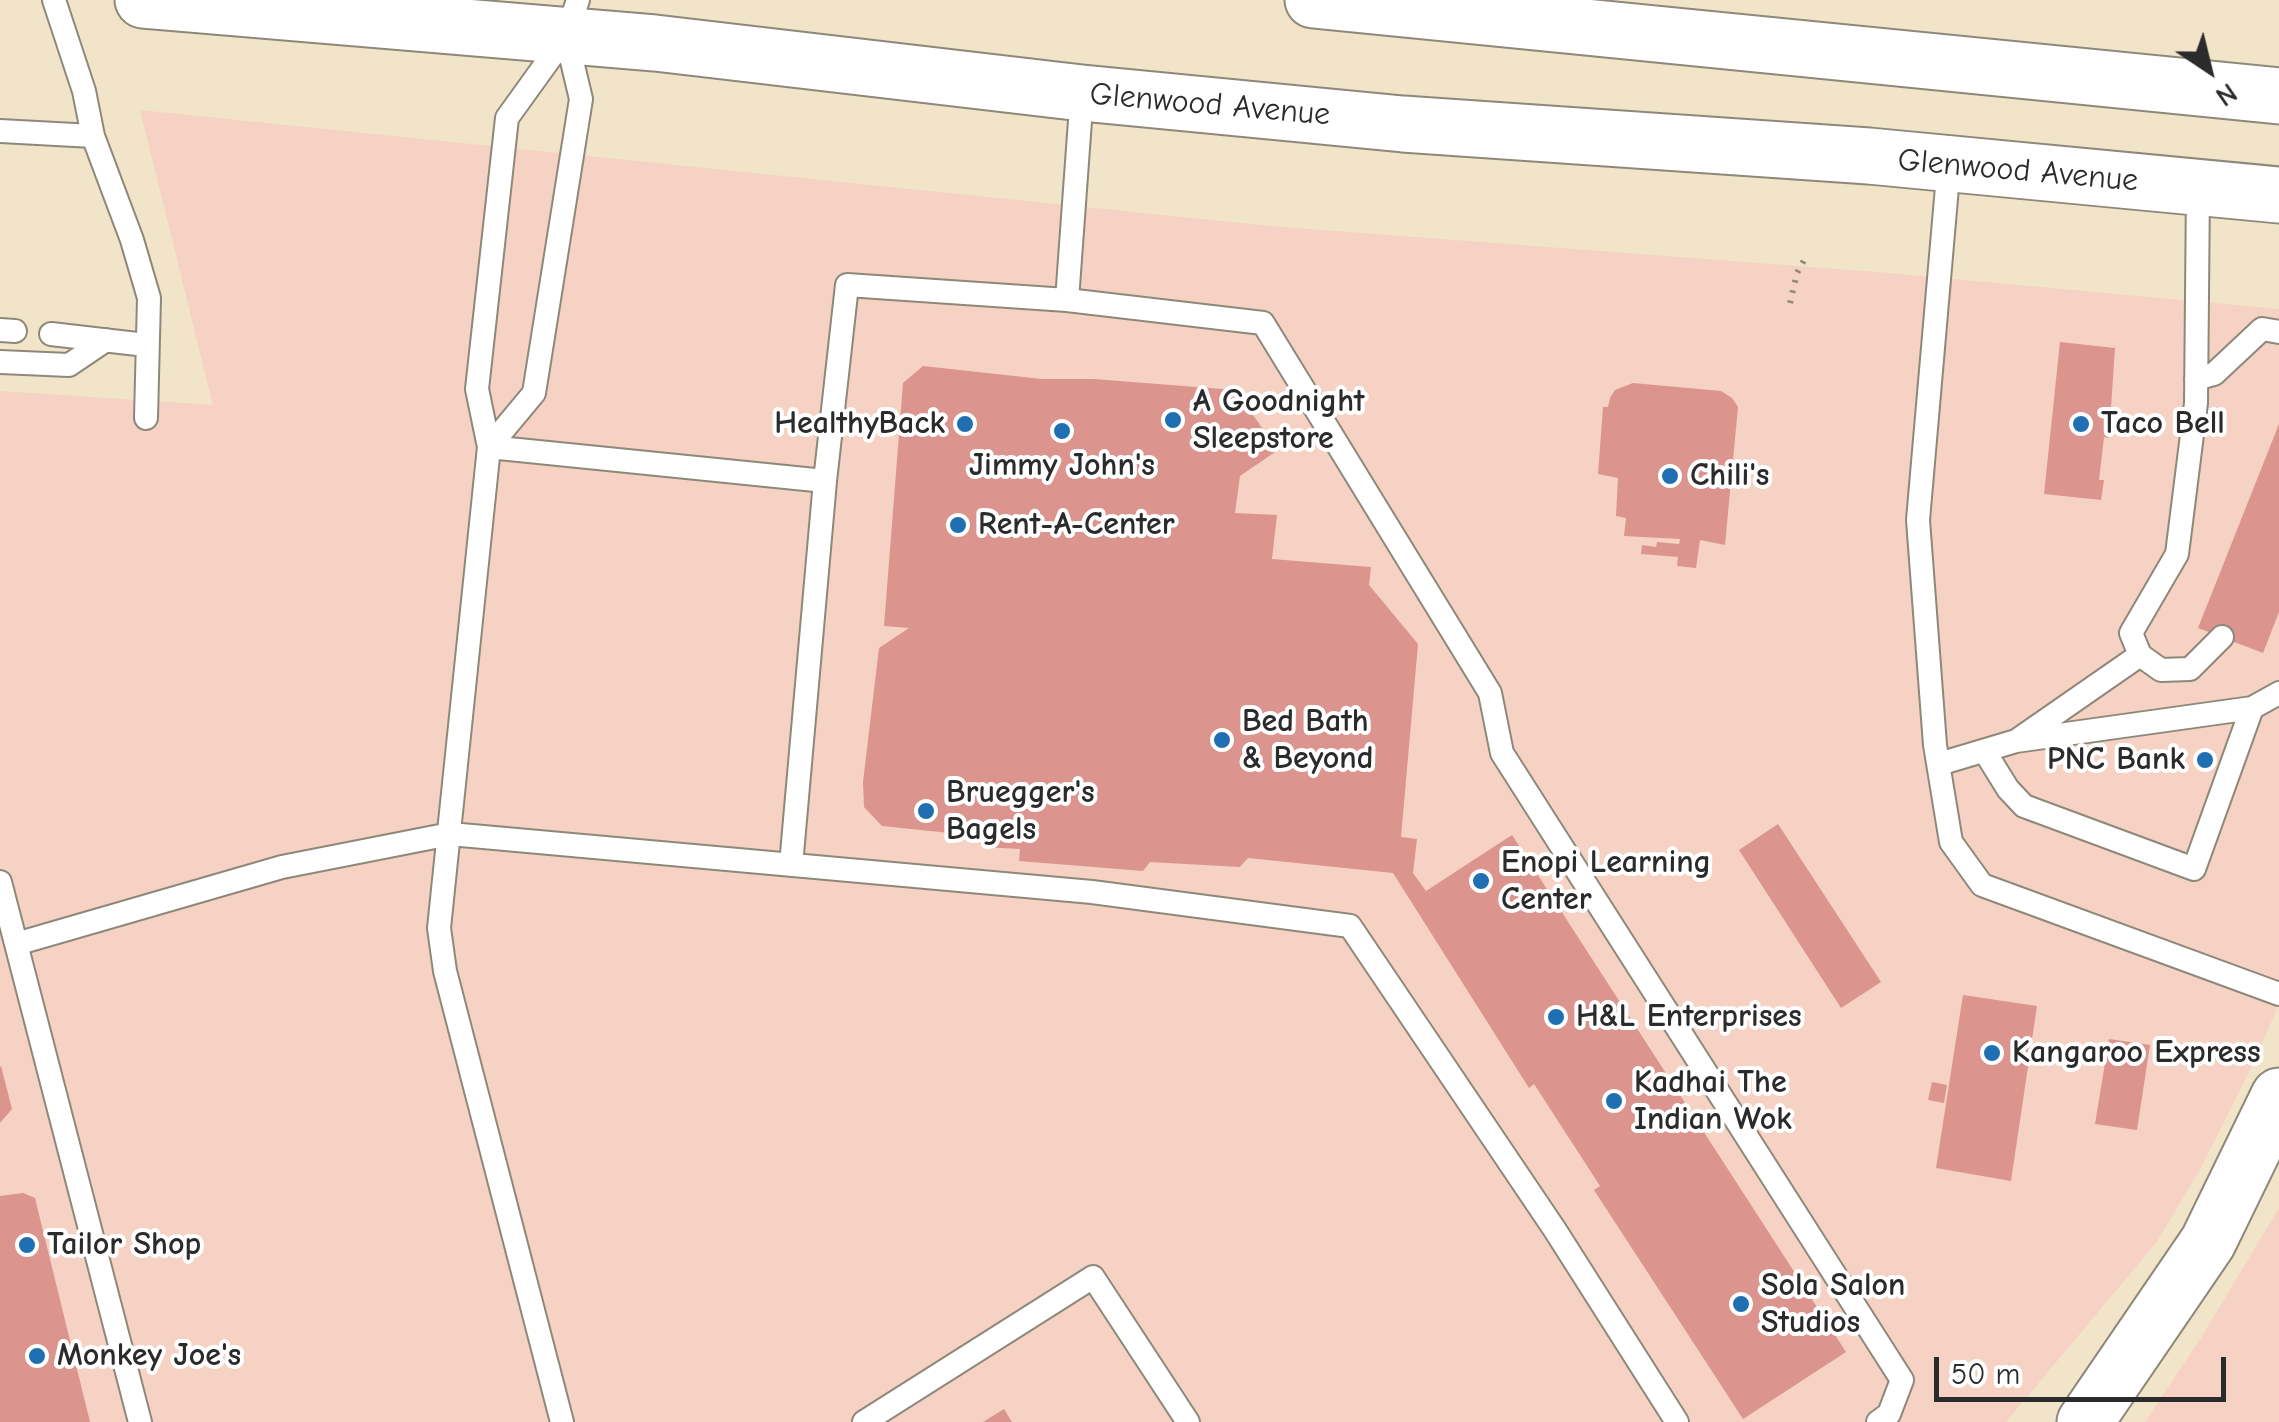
<!DOCTYPE html>
<style>
body{margin:0}
#map{position:relative;width:2279px;height:1422px;overflow:hidden;background:#f1e4c9;font-family:"Comic Neue",sans-serif}
canvas{display:block}
.north{position:absolute;left:2159px;top:20px;width:100px;height:100px;-webkit-text-stroke:8px #fff;paint-order:stroke;rotate:145deg;font-size:28px;font-weight:700;line-height:40px;text-align:center;color:#2b2b2b}
.north::after{content:'';display:block;margin:auto;width:35px;height:45px;background:#2b2b2b;clip-path:polygon(50% 0,100% 100%,50% 72%,0 100%)}
.scale{position:absolute;left:1934px;top:1357px;width:292px;height:45px;box-sizing:border-box;border:5px solid #2b2b2b;border-top:0;padding-left:12px;font-size:30px;line-height:35px;white-space:nowrap;color:#2b2b2b;-webkit-text-stroke:8px #fff;paint-order:stroke}
</style>
<div id="map">
<canvas width="2279" height="1422"></canvas>
<div class="north">N</div>
<div class="scale">50 m</div>
</div>
<script>
const ctx = document.querySelector('canvas').getContext('2d');
ctx.lineJoin = 'round';
function fillPath(path, color) { ctx.fillStyle = color; ctx.fill(path, 'evenodd'); }
const shape = rows => new Path2D(rows.map(r => 'M' + r).join(''));
function stroke(path, color, width, dash) { ctx.strokeStyle = color; ctx.lineWidth = width; ctx.lineCap = dash ? 'butt' : 'round'; ctx.setLineDash(dash || []); ctx.stroke(path); }
function drawText(font, color, halo, rows, align = 'center') {
  ctx.font = font + ' "Comic Neue",sans-serif'; ctx.lineWidth = 8; ctx.setLineDash([]); ctx.textBaseline = 'middle'; ctx.strokeStyle = halo; ctx.fillStyle = color; for (const [text, x, y, turn = 0] of rows) {
    ctx.save(); ctx.translate(x, y); ctx.rotate((+turn || 0) * Math.PI / 180); ctx.textAlign = isNaN(turn) ? turn : align; if (halo) ctx.strokeText(text, 0, 0); ctx.fillText(text, 0, 0); ctx.restore();
  }
}
const built = shape([
 [140,110,1270,226,1877,272,2279,309,2279,1004,2254,1062,2199,1171,2156,1243,2006,1422,0,1422,0,391,213,405],
 [2279,1208,2279,1422,2145,1422,2204,1333]
]);
const building = shape([
 [2060,342,2115,348,2109,438,2104,437,2099,480,2104,480,2101,500,2044,494],
 [923,366,1042,379,1094,379,1235,390,1278,450,1240,476,1235,513,1277,515,1272,559,1371,567,1369,585,1418,644,1401,837,1417,839,1413,873,1426,891,1512,835,1846,1352,1743,1419,1594,1190,1600,1186,1580,1155,1534,1084,1529,1088,1393,873,1248,858,1240,867,1150,862,1143,871,1019,861,1020,849,984,847,969,835,882,826,864,807,863,782,879,648,909,628,884,626,903,383],
 [1633,383,1721,391,1732,398,1738,407,1725,545,1700,540,1696,568,1677,566,1678,557,1641,554,1642,545,1656,547,1657,542,1679,544,1680,539,1624,536,1626,518,1616,516,1618,478,1598,474,1603,407,1608,407,1610,398,1615,390],
 [2279,424,2279,612,2263,653,2198,628],
 [1778,824,1881,982,1841,1008,1739,850],
 [1963,995,2037,1006,2011,1181,1936,1168],
 [2109,1039,2150,1045,2137,1130,2095,1124],
 [1,1066,12,1109,0,1123,0,1067],
 [1932,1082,1947,1085,1944,1103,1928,1100],
 [23,1193,35,1198,90,1422,0,1422,0,1196],
 [1004,1409,1012,1422,983,1422]
]);
const path = shape([
 [1790,303,1797,273,1807,255]
]);
const lane = shape([
 [54,0,84,91,93,136,132,240,149,298,146,418],
 [566,36,581,99,534,393,489,447,477,389,507,118,566,36,578,0],
 [0,131,93,136],
 [1949,164,1918,520,1935,745,1951,842,1982,885,2279,994],
 [2198,188,2196,403,2177,554,2131,633,2140,655,2161,670,2190,669,2222,637],
 [1067,300,1263,323,1490,693,1502,753,1902,1380,1889,1414,1878,1422],
 [0,330,15,331],
 [51,334,146,345],
 [0,362,69,365,106,340],
 [2196,379,2214,374,2262,329,2279,332],
 [2019,739,2140,655],
 [1985,752,2008,789,2024,806,2194,869,2252,708],
 [1939,764,2016,741,2252,708,2279,693],
 [791,865,825,481,847,285,1067,300,1082,93],
 [0,882,140,1422],
 [16,944,282,867,450,834,1092,892,1350,926,1555,1230,1677,1422],
 [562,1422,445,971,439,928,489,447,825,481],
 [864,1422,1093,1277,1188,1422]
]);
const secondary = shape([
 [2085,1422,2208,1242,2279,1096]
]);
const highway = shape([
 [143,0,655,43,1082,93,1403,124,1869,156,2279,195],
 [1313,0,2279,96]
]);
const markers = [
 [1173,420,10,"#1f6fb2"],
 [965,424,10,"#1f6fb2"],
 [2081,424,10,"#1f6fb2"],
 [1062,431,10,"#1f6fb2"],
 [1670,476,10,"#1f6fb2"],
 [958,525,10,"#1f6fb2"],
 [1222,740,10,"#1f6fb2"],
 [2205,760,10,"#1f6fb2"],
 [926,811,10,"#1f6fb2"],
 [1481,881,10,"#1f6fb2"],
 [1556,1017,10,"#1f6fb2"],
 [1992,1053,10,"#1f6fb2"],
 [1614,1101,10,"#1f6fb2"],
 [27,1245,10,"#1f6fb2"],
 [1741,1304,10,"#1f6fb2"],
 [37,1356,10,"#1f6fb2"]
];
const streetNames = [
 ["Glenwood Avenue",1210,105,5],
 ["Glenwood Avenue",2018,171,5]
];
const poiNames = [
 ["A Goodnight",1193,402],
 ["Sleepstore",1193,439],
 ["HealthyBack",945,424,"right"],
 ["Taco Bell",2101,424],
 ["Jimmy John's",1062,466,"center"],
 ["Chili's",1690,476],
 ["Rent-A-Center",978,525],
 ["Bed Bath",1242,722],
 ["& Beyond",1242,759],
 ["PNC Bank",2185,760,"right"],
 ["Bruegger's",946,793],
 ["Bagels",946,830],
 ["Enopi Learning",1501,863],
 ["Center",1501,900],
 ["H&L Enterprises",1576,1017],
 ["Kangaroo Express",2012,1053],
 ["Kadhai The",1634,1083],
 ["Indian Wok",1634,1120],
 ["Tailor Shop",47,1245],
 ["Sola Salon",1761,1286],
 ["Studios",1761,1323],
 ["Monkey Joe's",57,1356]
];
fillPath(built, '#f5d2c3');
fillPath(building, '#dc948e');
stroke(lane, '#8e887a', 26);
stroke(secondary, '#8e887a', 59);
stroke(highway, '#8e887a', 59);
stroke(path, '#8e887a', 6, [2.5, 8]);
stroke(lane, '#fff', 22);
stroke(secondary, '#fff', 55);
stroke(highway, '#fff', 55);
for (const [x, y, r, color] of markers) { const dot = new Path2D(); dot.arc(x, y, r, 0, 2 * Math.PI); ctx.fillStyle = color; ctx.fill(dot); stroke(dot, '#fff', 4); }
drawText('32px', '#2b2b2b', '#fff', streetNames);
drawText('bold 32px', '#2b2b2b', '#fff', poiNames, 'left');
</script>
